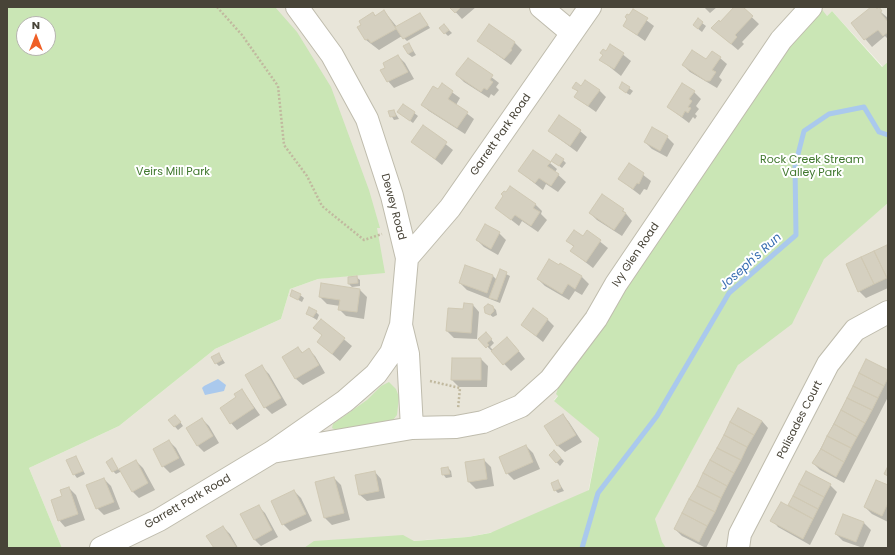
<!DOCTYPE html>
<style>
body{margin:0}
#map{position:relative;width:895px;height:555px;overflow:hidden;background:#f4f3ea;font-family:Poppins,sans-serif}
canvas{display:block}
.frame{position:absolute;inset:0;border:8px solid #484438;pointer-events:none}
.north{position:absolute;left:16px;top:16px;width:40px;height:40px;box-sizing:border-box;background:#fff;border:1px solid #b6b4af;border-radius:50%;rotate:0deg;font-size:11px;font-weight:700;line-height:16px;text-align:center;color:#484438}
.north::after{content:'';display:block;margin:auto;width:14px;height:18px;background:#ef5f26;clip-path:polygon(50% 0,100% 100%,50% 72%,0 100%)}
</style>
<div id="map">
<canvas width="895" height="555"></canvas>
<div class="frame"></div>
<div class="north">N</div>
</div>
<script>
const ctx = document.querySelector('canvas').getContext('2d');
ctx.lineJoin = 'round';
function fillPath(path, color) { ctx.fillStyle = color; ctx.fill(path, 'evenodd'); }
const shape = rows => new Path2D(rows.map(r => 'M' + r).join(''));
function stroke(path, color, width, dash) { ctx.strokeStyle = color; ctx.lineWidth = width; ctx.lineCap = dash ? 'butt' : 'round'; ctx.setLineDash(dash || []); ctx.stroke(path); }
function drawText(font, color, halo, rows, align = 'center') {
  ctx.font = font + ' Poppins,sans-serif'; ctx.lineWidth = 4; ctx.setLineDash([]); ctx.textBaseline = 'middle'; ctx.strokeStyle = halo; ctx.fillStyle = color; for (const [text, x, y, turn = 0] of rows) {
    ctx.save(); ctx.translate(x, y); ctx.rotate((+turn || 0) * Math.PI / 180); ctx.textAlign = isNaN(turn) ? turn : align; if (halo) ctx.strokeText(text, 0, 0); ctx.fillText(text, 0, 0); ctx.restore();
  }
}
const residential = shape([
 [274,7,888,7,888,70,887,71,832,11,809,34,588,360,554,400,599,437,588,493,504,530,468,537,366,544,352,548,62,548,29,468,119,426,215,349,281,319,290,289,318,279,380,272],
 [888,203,888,548,648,548,647,533,773,300]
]);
const green = shape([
 [7,7,275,7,297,32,331,87,369,190,380,228,377,228,385,273,318,279,290,289,281,319,215,349,119,426,29,468,62,548,7,548],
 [24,24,48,24,48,48,24,48],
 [820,7,827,16,832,11,882,67,888,62,888,203,824,259,792,324,738,365,655,519,662,542,666,548,304,548,314,541,403,535,414,541,468,537,490,533,589,490,599,438,554,401,558,396,556,394,571,353,781,40],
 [389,382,396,389,399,397,397,415,392,421,336,430,332,428,333,424,367,400,381,386]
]);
const water = shape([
 [218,379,226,385,224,391,205,395,202,388,204,386]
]);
const shadow = shape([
 [451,7,476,7,462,19],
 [704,7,717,7,710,13],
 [735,7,741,7,759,24,742,42,744,44,738,50,712,28,720,23],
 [873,7,875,7,888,18,887,20,888,39,885,36,872,47,852,23],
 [384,11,397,27,423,18,430,28,407,41,402,36,379,50,366,40,358,28,373,13,376,16],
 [634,11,654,26,645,41,624,26],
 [698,20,706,26,702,32,697,28],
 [444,25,452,33,448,36,440,28],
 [489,25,515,43,522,50,511,65,478,41],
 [409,44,416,55,412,57,408,54],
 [611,45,631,61,621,76,601,60],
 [398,56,405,63,414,79,394,88,388,81,386,68],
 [720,58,727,64,719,77,722,80,717,88,690,72,683,65],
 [468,59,499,83,496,87,499,90,494,96,491,94,489,98,464,82,457,75],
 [442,85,460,98,456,105,474,119,465,134,429,111,422,105,439,90],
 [582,87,599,90,606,97,596,112,575,97,578,92,574,88],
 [629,88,633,91,630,95,623,91],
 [694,92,701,99,696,106,699,109,695,114,697,116,695,119,693,117,689,123,668,107],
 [404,105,418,116,413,123,402,115],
 [394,111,399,119,394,120,389,112],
 [424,127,453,150,442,165,413,142],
 [549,131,580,131,587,137,577,152],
 [667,137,674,144,667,157,652,149,645,142],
 [563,160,566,163,562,168,552,161],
 [550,163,557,169,555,172,566,182,558,192,546,184,543,190,519,171],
 [629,164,651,181,647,190,644,189,640,195,619,179],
 [535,204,542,211,541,214,547,220,538,232,522,221,519,226,496,208],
 [623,210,632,221,622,236,597,220,590,213],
 [588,232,608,248,593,268,571,251,574,247,568,241,584,237],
 [499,233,506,240,498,255,484,247,477,240],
 [888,246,888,288,866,298,859,291,847,265],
 [561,264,582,277,589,284,582,295,575,291,569,300,545,286,538,279],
 [466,266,493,276,497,280,500,271,510,276,500,303,467,290,460,283],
 [356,277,360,280,360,286,352,287,349,284],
 [322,285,360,290,367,297,364,319,346,316,339,309,340,306,327,304,320,297],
 [300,295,304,298,302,302,291,296],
 [473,305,479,312,477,339,454,338,447,331],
 [493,307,496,310,497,315,493,317,486,312],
 [316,312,319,315,317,320,307,314],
 [547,319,554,326,543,342,522,325],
 [321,320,352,346,340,361,318,342,323,336,314,328],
 [489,337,494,343,490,347,493,350,514,345,525,359,511,371,480,339],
 [298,348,303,353,309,350,315,356,325,373,303,385,296,379,283,357],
 [219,354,225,363,219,366,216,363],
 [481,359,488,366,487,387,459,387,452,380],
 [867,360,888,371,888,397,844,483,820,470,813,463],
 [262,367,269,374,287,405,272,414,265,407],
 [242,390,260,415,237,430,231,423],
 [563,415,569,422,582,442,565,452,558,446,546,426],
 [178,419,183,426,178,430,169,420],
 [202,419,209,426,219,443,204,452,198,446],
 [762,421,768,428,706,548,682,536,675,529],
 [169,441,176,448,185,465,170,473,163,466],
 [526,446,533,453,540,469,514,480,507,473],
 [554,451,564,461,560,466,550,455],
 [76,457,85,474,77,478,74,474],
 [112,460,119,470,136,461,143,468,155,490,139,498,132,491,122,471,116,474,113,471],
 [484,460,491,467,494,486,476,489,469,482,466,462],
 [448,468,451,471,452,477,446,478,443,474],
 [375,472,381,479,385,498,367,501,360,495],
 [806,472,830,485,837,492,810,545,778,527,772,520,788,507],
 [334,478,341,485,350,520,332,525,325,518,316,483],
 [104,479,111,486,120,509,104,515,97,508],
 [558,481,564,491,558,493,555,490],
 [888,486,888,522,872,514,865,507],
 [69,488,76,495,85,520,65,527,59,520,63,497],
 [294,491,301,498,312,521,290,531,283,524],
 [258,506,265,513,278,537,261,546,254,539],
 [844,515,864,523,871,530,863,548,843,541,836,534],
 [223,527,230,534,238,548,215,548]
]);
const stream = shape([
 [582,548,598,493,657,416,729,293,796,235,795,166,804,131,829,114,864,107,879,132,888,135]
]);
const building = shape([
 [449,7,461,7,455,13,449,7],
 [734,7,743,7,753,16,735,35,737,37,731,44,711,28,719,20,720,22,734,7],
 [871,7,876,7,877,9,879,7,882,11,880,12,888,22,888,32,883,36,878,30,864,40,851,23,871,7],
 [633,9,648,18,637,35,623,26,627,19,625,17,627,14,629,15,633,9],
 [384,10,396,29,371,43,368,39,365,40,357,27,361,25,359,21,373,12,375,16,384,10],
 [420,13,428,25,403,39,395,27,420,13],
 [698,18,703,22,698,29,693,25,698,18],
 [444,24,449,30,444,34,439,28,444,24],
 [489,24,515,42,511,49,512,50,504,59,477,41,489,24],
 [409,43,413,51,408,54,403,46,409,43],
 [610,44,624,53,614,69,599,60,603,55,600,53,603,49,606,51,610,44],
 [692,50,706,59,712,51,721,57,712,70,716,72,710,81,706,81,682,65,692,50],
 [398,55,408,72,387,82,380,70,385,68,383,63,398,55],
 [468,58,493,75,490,80,493,82,487,90,484,88,481,92,456,75,456,73,468,58],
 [585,80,600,90,588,106,574,97,578,91,572,88,576,82,581,86,585,80],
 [622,82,630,87,626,93,619,88,622,82],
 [442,83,453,91,448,99,468,112,457,128,421,105,433,86,438,89,442,83],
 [682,83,695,91,689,99,692,101,688,107,691,108,688,113,685,111,682,117,667,107,682,83],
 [403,104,415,112,410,121,397,112,403,104],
 [394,110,396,116,390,117,388,111,394,110],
 [559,115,581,130,570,146,548,131,559,115],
 [423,125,447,142,435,159,411,142,423,125],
 [652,127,668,136,660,151,644,142,652,127],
 [533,150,551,162,547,166,559,174,551,186,539,178,535,183,518,171,533,150],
 [556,154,564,159,559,166,551,161,556,154],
 [629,163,644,173,639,184,637,183,633,189,618,179,629,163],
 [510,186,536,204,533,208,540,212,531,226,515,215,511,220,495,208,503,196,501,194,504,191,506,192,510,186],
 [602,194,624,209,622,211,626,213,614,230,589,213,602,194],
 [485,224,500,232,491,249,476,240,485,224],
 [574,230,583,236,587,230,601,240,586,262,570,251,574,246,566,241,574,230],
 [887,245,888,277,887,278,874,251,887,245],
 [874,251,887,278,874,284,861,257,874,251],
 [861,257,874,284,858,292,846,264,861,257],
 [549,259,559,265,560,263,582,276,575,289,568,284,562,294,537,279,549,259],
 [465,265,493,275,487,293,459,283,465,265],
 [500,269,507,272,497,300,489,298,500,269],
 [357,276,358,283,348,284,348,277,357,276],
 [321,283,360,289,357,312,338,310,340,300,319,297,321,283],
 [292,290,301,294,298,300,290,296,292,290],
 [464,303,473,304,471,333,446,331,448,308,463,309,464,303],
 [488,304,493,306,494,311,490,315,485,313,484,307,488,304],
 [309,307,317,311,313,317,306,314,309,307],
 [533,308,548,319,536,336,521,325,533,308],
 [321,319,345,338,332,354,317,342,322,335,313,328,321,319],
 [486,332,492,339,487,343,489,345,486,348,478,339,486,332],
 [507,337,519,351,503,365,491,351,507,337],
 [298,347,302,353,309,348,319,365,295,379,282,357,298,347],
 [219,353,222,360,215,364,211,357,219,353],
 [452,358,481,358,481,380,451,380,452,358],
 [866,359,888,370,888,378,884,386,859,373,866,359],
 [262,365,281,398,264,408,245,375,262,365],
 [859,373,884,386,878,398,853,386,859,373],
 [853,386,878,398,872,410,847,398,853,386],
 [242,389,254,408,230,424,220,408,236,397,234,394,242,389],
 [847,398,872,410,865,423,841,410,847,398],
 [738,408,762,421,754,435,730,422,738,408],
 [841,410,865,423,857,437,834,424,841,410],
 [563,414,576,435,557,446,544,426,563,414],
 [175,415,181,422,174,427,168,420,175,415],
 [202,418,213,436,197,446,186,428,202,418],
 [730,422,754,435,747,447,724,435,730,422],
 [834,424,857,437,851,448,827,436,834,424],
 [724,435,747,447,741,460,717,448,724,435],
 [827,436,851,448,844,462,821,449,827,436],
 [169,440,179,458,162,467,153,449,169,440],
 [526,445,533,462,506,474,499,457,526,445],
 [717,448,741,460,734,473,710,460,717,448],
 [821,449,844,462,836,477,812,463,821,449],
 [554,450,561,458,556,463,549,455,554,450],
 [76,456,83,471,73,475,66,460,76,456],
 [112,458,118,469,112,472,106,462,112,458],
 [484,459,487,479,468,482,465,462,484,459],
 [136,460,148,483,132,492,119,469,136,460],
 [710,460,734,473,727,486,703,473,710,460],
 [888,466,888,476,884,474,888,466],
 [448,467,450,474,442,475,441,468,448,467],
 [375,471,379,491,359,495,355,475,375,471],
 [806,471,831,484,824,497,799,484,806,471],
 [703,473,727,486,721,498,697,486,703,473],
 [334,477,344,513,324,518,315,482,334,477],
 [104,478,114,502,96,509,86,485,104,478],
 [558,480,561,488,554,491,551,483,558,480],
 [876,480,888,485,888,503,882,516,864,507,876,480],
 [799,484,824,497,818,509,793,496,799,484],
 [697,486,721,498,715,512,689,499,697,486],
 [69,487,78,514,58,521,51,500,62,496,60,490,69,487],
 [294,490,306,514,282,525,271,501,294,490],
 [793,496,818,509,813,519,788,505,793,496],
 [689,499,715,512,707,526,682,513,689,499],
 [781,502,813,519,803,539,770,521,781,502],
 [259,505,272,530,254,540,240,514,259,505],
 [682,513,707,526,699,542,674,529,682,513],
 [843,514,864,522,856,542,835,534,843,514],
 [223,526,237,548,214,548,206,536,223,526]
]);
const path = shape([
 [217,7,242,35,278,86,284,145,307,176,322,206,364,240,382,234],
 [430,381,460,388,458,409]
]);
const minor = shape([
 [297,7,332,55,367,119,392,196,407,258,401,325,408,354,412,428],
 [541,7,572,33],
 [407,258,450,208,590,7],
 [272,452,412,428,456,427,483,422,521,406,550,380,596,319,616,284,781,40,811,7],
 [101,548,159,520,272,452,345,401,376,374,391,353,401,325],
 [738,548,740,534,828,364,855,330,888,312]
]);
const streetNames = [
 ["Garrett Park Road",501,135,-55],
 ["Dewey Road",393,207,75],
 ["Ivy Glen Road",636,255,-56],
 ["Palisades Court",800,420,-63],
 ["Garrett Park Road",188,502,-30]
];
const parkNames = [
 ["Rock Creek Stream",812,160],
 ["Valley Park",812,173],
 ["Veirs Mill Park",173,172]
];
const waterNames = [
 ["Joseph's Run",751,262,-42]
];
fillPath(residential, '#e8e5d9');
fillPath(green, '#cae6b5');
fillPath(water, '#aac9ed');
fillPath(shadow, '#0003');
stroke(stream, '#aac9ed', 5);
fillPath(building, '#d5d0c0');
stroke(building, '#d0c9b4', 1);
stroke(minor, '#bfbcad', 24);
stroke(path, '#c1b99f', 2.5, [2, 2]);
stroke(minor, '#fff', 22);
drawText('11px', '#484438', '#fff', streetNames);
drawText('11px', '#40782e', '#fff', parkNames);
drawText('italic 12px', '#366cb0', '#fff', waterNames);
</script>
